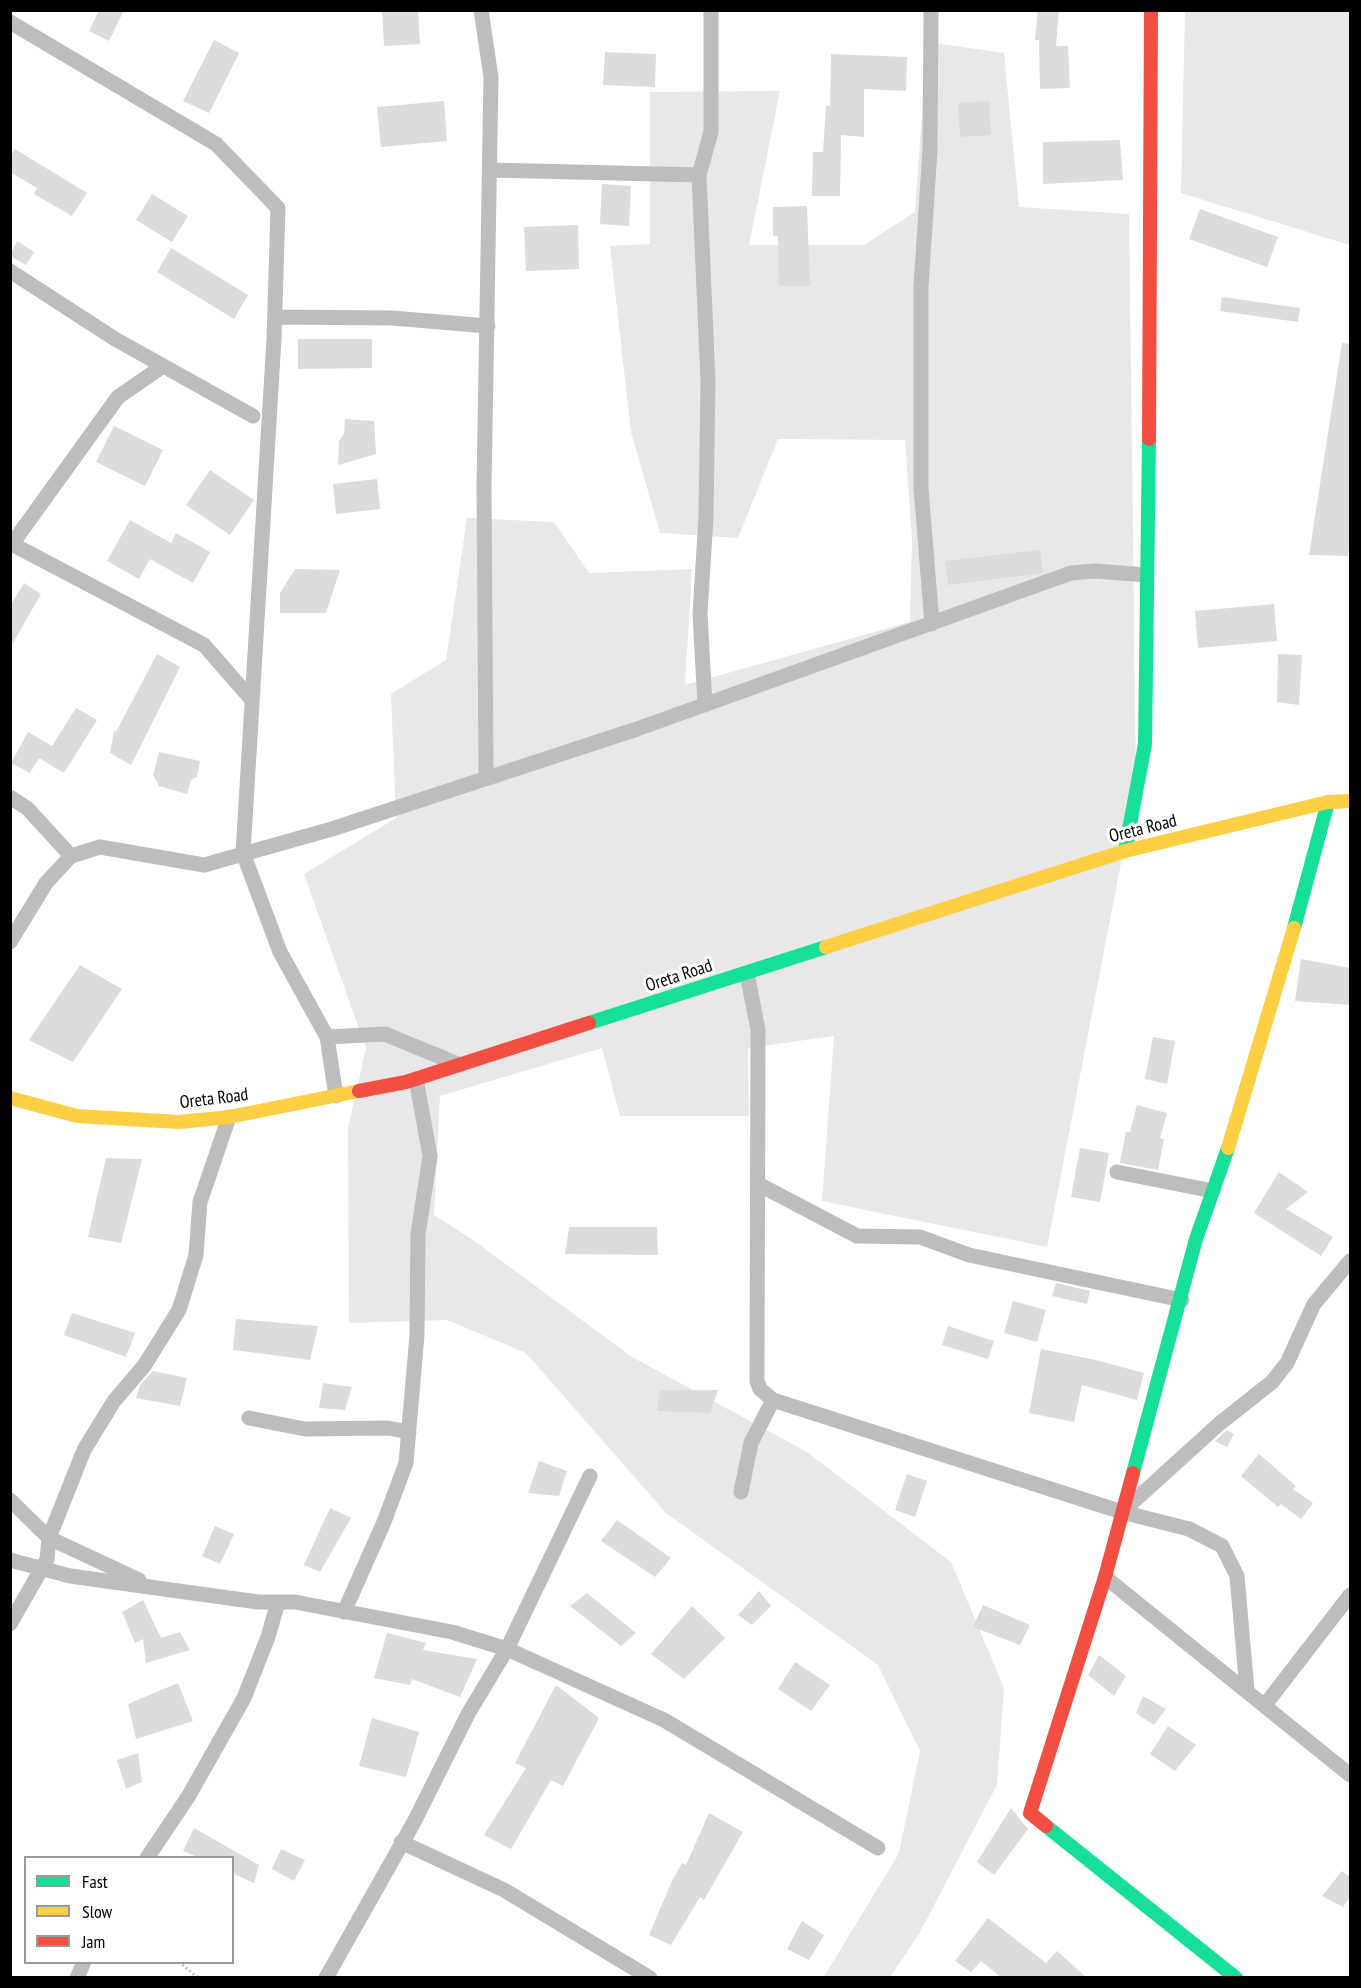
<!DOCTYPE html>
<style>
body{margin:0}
#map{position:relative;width:1361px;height:1988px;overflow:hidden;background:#fff;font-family:"PT Sans Narrow",sans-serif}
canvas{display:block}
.frame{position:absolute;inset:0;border:12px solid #000;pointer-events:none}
.legend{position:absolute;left:24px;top:1856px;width:210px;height:108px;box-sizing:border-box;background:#fff;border:2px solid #999;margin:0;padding:8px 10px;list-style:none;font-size:18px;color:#000}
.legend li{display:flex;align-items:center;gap:12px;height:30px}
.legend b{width:30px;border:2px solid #999}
</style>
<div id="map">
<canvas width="1361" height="1988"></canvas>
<div class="frame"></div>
<ul class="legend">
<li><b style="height:8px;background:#16e098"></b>Fast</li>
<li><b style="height:8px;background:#ffcf43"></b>Slow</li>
<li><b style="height:8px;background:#f24e42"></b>Jam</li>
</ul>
</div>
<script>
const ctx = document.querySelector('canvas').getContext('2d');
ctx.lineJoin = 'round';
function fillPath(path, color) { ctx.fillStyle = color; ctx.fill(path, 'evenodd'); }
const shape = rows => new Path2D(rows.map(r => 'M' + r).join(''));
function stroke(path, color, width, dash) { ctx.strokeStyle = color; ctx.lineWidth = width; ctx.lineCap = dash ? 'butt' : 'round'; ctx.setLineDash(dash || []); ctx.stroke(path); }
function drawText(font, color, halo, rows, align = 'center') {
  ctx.font = font + ' "PT Sans Narrow",sans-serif'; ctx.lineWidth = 6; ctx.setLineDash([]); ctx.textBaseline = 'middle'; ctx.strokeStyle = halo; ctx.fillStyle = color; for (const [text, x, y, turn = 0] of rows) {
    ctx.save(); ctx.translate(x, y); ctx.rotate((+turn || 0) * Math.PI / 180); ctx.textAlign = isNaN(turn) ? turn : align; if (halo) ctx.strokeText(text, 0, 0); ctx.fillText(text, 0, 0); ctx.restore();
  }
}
const green = shape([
 [1185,11,1350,11,1350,245,1181,193],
 [927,42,1004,53,1019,207,1129,214,1136,785,1047,1247,822,1201,834,1036,748,1048,749,1116,620,1116,602,1048,440,1096,434,1215,473,1240,632,1357,807,1452,951,1562,1004,1688,997,1785,919,1934,890,1977,824,1977,899,1853,920,1751,878,1665,666,1513,526,1353,447,1320,349,1323,348,1128,366,1048,304,874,396,818,391,694,446,660,467,518,554,522,589,573,692,569,685,685,910,622,912,540,905,440,778,439,738,538,660,533,631,432,610,246,650,244,650,92,780,91,749,245,864,245,915,212]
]);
const building = shape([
 [99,10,124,10,109,41,89,31],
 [382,10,418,10,420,44,384,46],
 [1038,10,1059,10,1056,46,1068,46,1070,88,1040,89,1039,40,1035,40],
 [214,40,239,53,209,113,183,101],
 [605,52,656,54,655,87,603,85],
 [831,54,907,57,906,91,864,89,864,137,841,135,840,196,812,196,813,152,823,152,826,106,830,106],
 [444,101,447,141,381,147,377,107],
 [989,101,991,135,960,137,958,103],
 [1120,140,1123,180,1043,184,1043,142],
 [15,149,87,193,72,216,34,194,37,188,10,172,10,157],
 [602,184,631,186,629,226,600,224],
 [152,194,188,216,172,242,136,220],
 [807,206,810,286,779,286,778,236,773,236,773,207],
 [1200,209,1278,237,1267,267,1189,239],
 [578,225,579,269,526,271,524,227],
 [17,241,34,252,26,265,10,256],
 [171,248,248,295,234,319,157,272],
 [1222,297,1300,308,1298,322,1220,311],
 [298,339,372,339,372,368,298,369],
 [1342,343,1350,344,1350,539,1348,556,1309,555],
 [345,419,374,421,376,454,338,465,339,441,344,434],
 [114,426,163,450,145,486,96,462],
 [210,470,254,500,230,535,186,505],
 [377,479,380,509,336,514,333,484],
 [130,520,171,543,176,533,210,552,193,583,150,559,139,579,107,561],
 [1040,550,1043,573,948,585,945,561],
 [295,569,340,570,326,613,280,613,280,593],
 [24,583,41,594,10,648,10,606],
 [1274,604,1277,641,1198,648,1195,611],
 [157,654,180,667,131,765,110,753,114,731,116,732],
 [1278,654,1302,655,1299,705,1277,702],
 [76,708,97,720,64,773,39,758,30,773,11,763,28,732,52,746],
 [159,752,200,761,197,777,191,780,187,794,159,786,153,775],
 [1301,959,1350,968,1350,1005,1295,1001],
 [80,965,122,989,73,1062,29,1040],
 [1153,1037,1175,1041,1167,1084,1145,1079],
 [1137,1105,1167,1113,1160,1138,1164,1139,1158,1170,1120,1163,1126,1132,1130,1132],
 [1080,1148,1109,1153,1100,1202,1071,1197],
 [106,1158,142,1159,121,1243,88,1237],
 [1279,1172,1308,1192,1286,1209,1333,1237,1321,1256,1254,1213],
 [569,1227,657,1227,658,1255,565,1254],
 [1056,1283,1090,1291,1087,1304,1052,1296],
 [1013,1301,1046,1310,1037,1342,1004,1333],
 [72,1313,135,1333,126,1357,64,1335],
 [236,1319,318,1326,310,1360,233,1350],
 [948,1326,994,1341,988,1359,942,1345],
 [1041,1349,1096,1360,1144,1373,1137,1400,1082,1385,1074,1422,1029,1413],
 [153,1371,187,1378,180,1406,136,1398,140,1385],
 [323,1383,352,1387,345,1410,319,1408],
 [660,1390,718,1390,710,1413,657,1411],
 [1227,1430,1234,1434,1227,1447,1215,1441],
 [1259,1454,1296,1486,1293,1489,1313,1503,1301,1519,1281,1504,1278,1507,1241,1476],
 [539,1461,567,1471,559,1496,528,1493],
 [907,1474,927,1481,915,1517,895,1510],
 [330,1508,351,1518,320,1572,304,1565],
 [617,1520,671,1558,655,1577,601,1541],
 [215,1526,234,1534,220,1564,202,1556],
 [759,1591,771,1606,752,1625,738,1615],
 [587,1593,636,1633,621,1646,570,1606],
 [143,1600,161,1638,180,1632,190,1650,146,1663,143,1639,135,1643,122,1612],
 [983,1605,1030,1625,1020,1645,973,1627],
 [692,1606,725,1638,684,1679,651,1654],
 [387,1633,426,1643,423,1650,477,1659,460,1697,412,1679,410,1685,374,1678],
 [1099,1655,1126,1676,1114,1696,1088,1675],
 [795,1662,830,1685,811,1711,778,1689],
 [178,1683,193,1721,136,1739,128,1704],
 [556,1685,599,1718,563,1786,551,1780,511,1849,484,1835,526,1768,515,1763],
 [1143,1696,1166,1709,1154,1725,1136,1713],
 [372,1718,419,1732,406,1777,359,1766],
 [1168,1726,1196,1745,1175,1771,1150,1754],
 [138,1753,142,1782,126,1789,117,1760],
 [1011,1808,1028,1829,994,1875,977,1862],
 [709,1813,743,1832,704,1900,700,1897,671,1945,649,1935,672,1881,682,1863,686,1865],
 [194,1828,259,1865,254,1883,232,1873,232,1857,198,1857,183,1851],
 [281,1849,305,1860,294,1881,272,1869],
 [1342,1871,1350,1877,1350,1897,1343,1907,1322,1896],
 [988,1918,1046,1963,1057,1951,1086,1977,1001,1977,981,1961,971,1972,955,1961],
 [802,1921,824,1935,809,1960,787,1949]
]);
const path = shape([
 [179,1962,198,1978]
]);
const street = shape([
 [481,10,491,77,484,487,486,778],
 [931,10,930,150,921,286,921,488,932,624],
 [10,22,216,144,278,208,274,339,243,853,280,952,327,1037,336,1096],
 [491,170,699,175,711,132,711,10],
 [699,175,708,381,706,517,700,614,705,705],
 [10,271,115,339,253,416],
 [275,317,392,318,488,326],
 [10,543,204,645,252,700],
 [12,544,118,397,163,366],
 [10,797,27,808,71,856],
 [10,942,46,883,71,856,100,847,204,865,332,829,637,729,1071,573,1095,571,1147,575],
 [747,973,758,1030,757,1381,760,1389,773,1400,1122,1512,1189,1529,1222,1546,1237,1576,1247,1690],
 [327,1037,385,1034,460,1065],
 [1117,1172,1213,1191],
 [760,1185,857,1236,920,1237,969,1255,1182,1300],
 [249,1418,305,1429,388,1428,409,1432],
 [741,1492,751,1443,773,1400],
 [10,1500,49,1538,139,1580],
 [1122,1512,1219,1424,1272,1382,1287,1363,1314,1304,1350,1261],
 [10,1560,70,1576,258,1602,295,1602,452,1632,507,1649,664,1720,878,1848],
 [1105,1577,1350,1775],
 [344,1612,384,1522,406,1463,417,1335,418,1234,430,1156,416,1079],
 [10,1624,47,1559,49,1538,84,1450,114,1401,144,1366,179,1310,196,1255,200,1202,229,1117],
 [1265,1705,1350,1595],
 [401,1842,504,1890,650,1978],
 [147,1858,188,1797,244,1698,268,1637,278,1602],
 [77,1978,84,1962],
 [326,1978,414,1822,468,1714,507,1649,590,1476]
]);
const fast = shape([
 [1125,851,1145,744,1149,439],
 [1294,928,1328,802],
 [589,1023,826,947],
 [1133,1473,1196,1239,1228,1148],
 [1046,1826,1236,1978]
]);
const slow = shape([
 [826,947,1125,851,1328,802,1350,801],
 [10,1098,77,1116,179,1122,229,1117,359,1091],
 [1228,1148,1294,928]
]);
const jam = shape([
 [1149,439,1151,10],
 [359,1091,406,1082,589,1023],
 [1046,1826,1030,1813,1105,1577,1133,1473]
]);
const streetNames = [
 ["Oreta Road",1143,829,-14],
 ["Oreta Road",679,976,-18],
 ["Oreta Road",214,1099,-7]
];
fillPath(green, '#e8e8e8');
fillPath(building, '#dcdcdc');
stroke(path, '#b8b8b8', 3, [1.5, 3]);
stroke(street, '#bdbdbd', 15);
stroke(fast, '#16e098', 14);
stroke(slow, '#ffcf43', 14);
stroke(jam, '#f24e42', 14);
drawText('18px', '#000', '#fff', streetNames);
</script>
